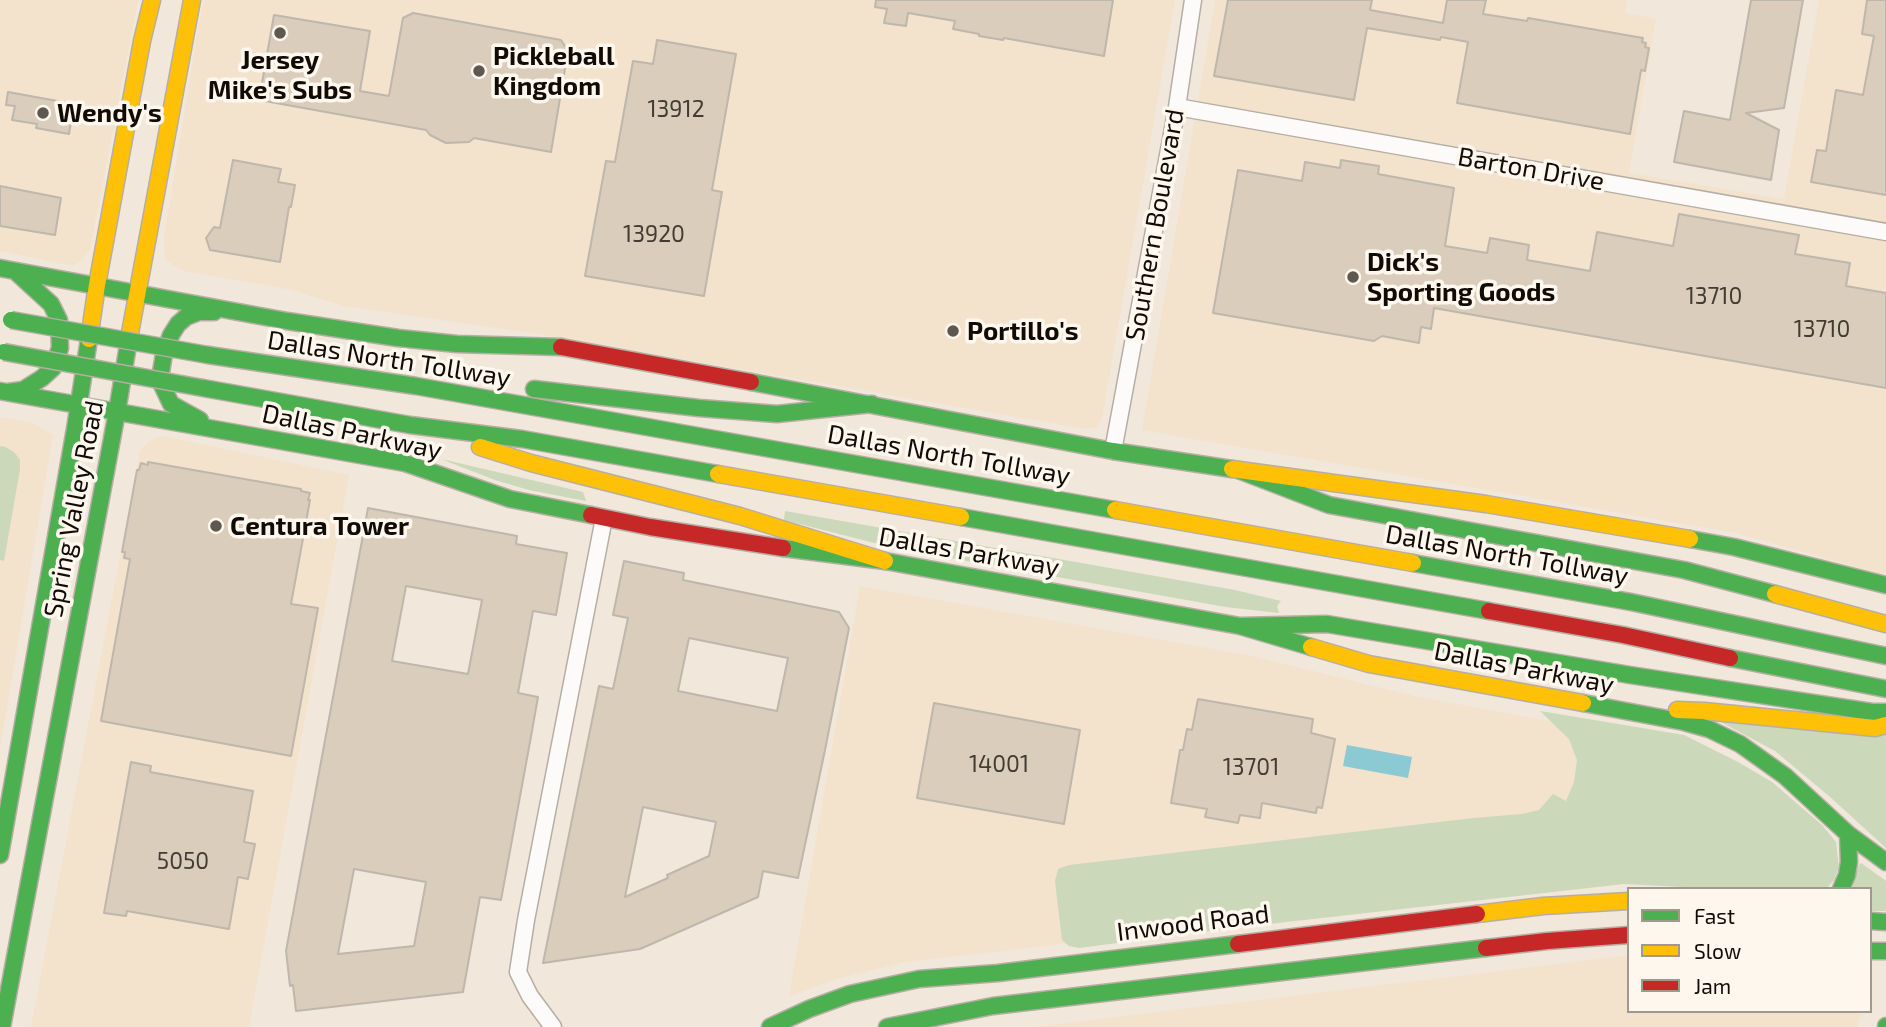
<!DOCTYPE html>
<style>
body{margin:0}
#map{position:relative;width:1886px;height:1027px;overflow:hidden;background:#f1e7da;font-family:"Exo 2",sans-serif}
canvas{display:block}
.legend{position:absolute;left:1627px;top:887px;width:245px;height:126px;box-sizing:border-box;background:#fef7ee;border:2px solid #9f9990;margin:0;padding:9px 12px;list-style:none;font-size:21px;color:#100b04}
.legend li{display:flex;align-items:center;gap:14px;height:35px}
.legend b{width:35px;border:2px solid #9f9990}
</style>
<div id="map">
<canvas width="1886" height="1027"></canvas>
<ul class="legend">
<li><b style="height:9px;background:#4caf50"></b>Fast</li>
<li><b style="height:9px;background:#ffc107"></b>Slow</li>
<li><b style="height:9px;background:#c62828"></b>Jam</li>
</ul>
</div>
<script>
const ctx = document.querySelector('canvas').getContext('2d');
ctx.lineJoin = 'round';
function fillPath(path, color) { ctx.fillStyle = color; ctx.fill(path, 'evenodd'); }
const shape = rows => new Path2D(rows.map(r => 'M' + r).join(''));
function stroke(path, color, width, dash) { ctx.strokeStyle = color; ctx.lineWidth = width; ctx.lineCap = dash ? 'butt' : 'round'; ctx.setLineDash(dash || []); ctx.stroke(path); }
function drawText(font, color, halo, rows, align = 'center') {
  ctx.font = font + ' "Exo 2",sans-serif'; ctx.lineWidth = 7; ctx.setLineDash([]); ctx.textBaseline = 'middle'; ctx.strokeStyle = halo; ctx.fillStyle = color; for (const [text, x, y, turn = 0] of rows) {
    ctx.save(); ctx.translate(x, y); ctx.rotate((+turn || 0) * Math.PI / 180); ctx.textAlign = isNaN(turn) ? turn : align; if (halo) ctx.strokeText(text, 0, 0); ctx.fillText(text, 0, 0); ctx.restore();
  }
}
const built = shape([
 [0,0,138,0,90,249,83,259,76,264,68,265,0,251],
 [204,0,1175,0,1102,418,1097,427,1086,429,532,333,344,306,292,290,185,271,174,266,165,258,164,238,195,46],
 [1215,0,1627,0,1625,13,1656,19,1629,173,1784,199,1819,0,1886,0,1886,573,1878,573,1736,533,1142,430],
 [0,417,33,423,53,435,0,749],
 [162,436,349,475,249,1027,31,1027,140,450,150,441],
 [860,586,1252,656,1414,696,1683,746,1663,875,905,962,833,980,789,996],
 [1625,956,1629,956,1629,1011,1862,1011,1857,1027,1033,1027]
]);
const green = shape([
 [0,446,5,447,14,452,20,460,20,469,4,561,0,560],
 [441,459,583,492,586,501,529,490,495,480],
 [785,511,1235,590,1281,601,1277,606,1279,613,1226,607,894,548,784,520],
 [1540,711,1684,735,1738,762,1772,782,1822,825,1836,842,1839,868,1834,880,1826,889,1721,889,1624,884,1242,927,1079,948,1069,946,1062,940,1055,881,1058,869,1069,865,1474,818,1522,814,1539,810,1553,794,1566,801,1574,782,1577,760,1569,739],
 [1719,721,1886,735,1886,848,1829,796,1775,751],
 [1861,863,1886,881,1886,911,1870,911,1870,889,1852,889,1859,865]
]);
const water = shape([
 [1347,745,1412,757,1408,778,1343,766]
]);
const building = shape([
 [876,0,1113,0,1104,56,1004,38,1003,40,979,36,979,34,953,29,955,21,908,13,906,26,884,23,887,9,875,7,876,0],
 [1228,0,1372,0,1370,10,1443,23,1447,0,1486,0,1483,14,1527,21,1528,18,1643,38,1642,42,1646,43,1645,47,1649,48,1645,71,1641,70,1630,134,1457,103,1468,42,1441,37,1440,40,1367,28,1354,100,1214,76,1228,0],
 [1751,0,1803,0,1784,108,1746,113,1779,130,1771,180,1674,162,1684,111,1730,120,1751,0],
 [1867,0,1886,0,1886,195,1811,182,1817,150,1826,151,1836,90,1863,95,1874,36,1862,34,1867,0],
 [413,13,561,40,568,51,551,152,474,138,469,142,446,143,430,135,426,130,259,100,274,15,370,31,360,91,389,96,403,18,413,13],
 [657,40,736,54,712,190,722,192,704,296,585,276,606,161,615,162,633,61,653,64,657,40],
 [8,92,74,104,69,134,36,128,37,124,12,120,15,106,6,105,8,92],
 [233,160,281,169,278,182,295,185,291,207,289,207,280,262,210,250,206,238,214,227,220,228,233,160],
 [1341,160,1379,166,1378,174,1454,188,1445,246,1487,253,1490,238,1529,245,1527,260,1590,271,1597,232,1673,246,1679,214,1799,235,1795,254,1850,263,1846,286,1886,293,1886,388,1434,308,1431,329,1421,327,1419,343,1382,336,1374,341,1213,313,1238,170,1302,181,1305,162,1340,168,1341,160],
 [0,186,61,198,55,235,0,226,0,186],
 [148,462,301,489,301,491,310,493,308,500,310,500,291,604,318,608,291,756,101,721,130,559,124,558,125,552,122,552,137,470,139,470,141,463,148,465,148,462],
 [368,508,517,536,516,544,567,553,556,615,533,611,518,693,538,697,530,742,501,900,480,897,463,992,296,1011,293,985,290,986,286,951,368,508],
 [406,586,482,600,468,674,392,661,406,586],
 [354,869,426,882,414,946,338,954,354,869],
 [624,561,684,573,683,580,839,612,849,628,825,750,798,878,763,871,758,897,640,949,543,963,599,686,613,689,628,618,613,615,624,561],
 [689,638,788,658,777,711,678,691,689,638],
 [643,807,716,822,709,856,667,875,668,878,625,897,643,807],
 [1198,699,1313,719,1311,733,1335,739,1322,808,1317,807,1316,813,1262,803,1260,818,1240,815,1238,823,1205,817,1207,809,1171,803,1180,750,1183,750,1187,729,1192,730,1198,699],
 [934,703,1080,730,1064,824,917,798,934,703],
 [131,762,151,766,150,772,253,791,244,842,255,844,248,879,238,877,229,929,127,911,126,916,104,913,131,762]
]);
const street = shape([
 [1177,107,1886,232],
 [1113,451,1177,107,1193,0],
 [553,1027,530,996,518,972,526,920,604,518]
]);
const fast = shape([
 [0,268,287,321,398,338,457,344,561,347],
 [208,355,416,386,1115,510],
 [751,382,1113,451,1232,469],
 [203,388,410,425,522,439,718,474],
 [534,389,699,408,777,414,872,404],
 [0,391,405,463,510,499,591,515],
 [8,392,23,390,42,378,53,368,60,348,59,320,51,304,15,271],
 [200,420,171,404,162,385,161,372,164,354,171,335,178,324,186,317,199,312,214,312],
 [1238,470,1329,505,1684,570,1775,594],
 [961,517,1489,611],
 [1690,539,1734,547,1886,585],
 [783,548,885,561,1240,626,1311,647],
 [1413,563,1631,602,1886,656],
 [1240,626,1327,624,1630,675,1872,712,1886,712],
 [1730,658,1886,689],
 [1583,703,1684,722,1709,729,1740,744,1785,776,1848,834,1886,862],
 [0,855,75,429,89,339],
 [1841,889,1847,875,1849,862,1848,834],
 [1870,921,1886,922],
 [1870,951,1886,951],
 [1886,1026,1886,1027],
 [2,1027,117,412,130,333],
 [770,1027,809,1009,850,994,919,979,998,973,1238,944],
 [887,1027,993,1006,1486,948]
]);
const slow = shape([
 [130,333,192,0],
 [89,339,97,285,142,41,152,0],
 [480,447,531,463,740,516,885,561],
 [1232,469,1486,504,1690,539],
 [718,474,961,517],
 [1115,510,1413,563],
 [1775,594,1886,624],
 [1311,647,1369,664,1583,703],
 [1677,710,1704,711,1875,728,1886,725],
 [1477,914,1543,906,1629,901]
]);
const jam = shape([
 [561,347,751,382],
 [591,515,650,527,783,548],
 [1489,611,1623,635,1730,658],
 [1238,944,1477,914],
 [1486,948,1547,941,1629,935]
]);
const fastBridge = shape([
 [11,320,208,355],
 [4,352,203,388]
]);
const markers = [
 [280,33,7,"#5f584f"],
 [479,71,7,"#5f584f"],
 [43,113,7,"#5f584f"],
 [1353,277,7,"#5f584f"],
 [953,331,7,"#5f584f"],
 [216,526,7,"#5f584f"]
];
const numberNames = [
 ["13912",676,109],
 ["13920",654,234],
 ["13710",1714,296],
 ["13710",1822,329],
 ["14001",999,764],
 ["13701",1251,767],
 ["5050",183,861]
];
const poiNames = [
 ["Pickleball",493,56],
 ["Kingdom",493,86],
 ["Jersey",280,60,"center"],
 ["Mike's Subs",280,90,"center"],
 ["Wendy's",57,113],
 ["Dick's",1367,262],
 ["Sporting Goods",1367,292],
 ["Portillo's",967,331],
 ["Centura Tower",230,526]
];
const streetNames = [
 ["Barton Drive",1531,169,10],
 ["Southern Boulevard",1155,225,-80],
 ["Dallas North Tollway",389,359,9],
 ["Dallas Parkway",352,432,12],
 ["Dallas North Tollway",949,455,10],
 ["Spring Valley Road",74,509,-79],
 ["Dallas Parkway",969,552,10],
 ["Dallas North Tollway",1507,555,10],
 ["Dallas Parkway",1524,668,11],
 ["Inwood Road",1193,923,-7]
];
fillPath(built, '#f3e2cc');
fillPath(green, '#cbd8ba');
fillPath(water, '#8bcad2');
fillPath(building, '#dacdbb');
stroke(building, '#beb7ac', 2);
stroke(street, '#b6aea5', 19);
stroke(fast, '#b6aea5', 19);
stroke(slow, '#b6aea5', 19);
stroke(jam, '#b6aea5', 19);
stroke(street, '#fdfbf9', 16);
stroke(fast, '#4caf50', 16);
stroke(slow, '#ffc107', 16);
stroke(jam, '#c62828', 16);
stroke(fastBridge, '#b6aea5', 19, []);
stroke(fastBridge, '#4caf50', 16);
for (const [x, y, r, color] of markers) { const dot = new Path2D(); dot.arc(x, y, r, 0, 2 * Math.PI); ctx.fillStyle = color; ctx.fill(dot); stroke(dot, '#fef7ee', 2.5); }
drawText('23px', '#423c32', null, numberNames);
drawText('bold 26px', '#100b04', '#fef7ee', poiNames, 'left');
drawText('26px', '#100b04', '#fef7ee', streetNames);
</script>
